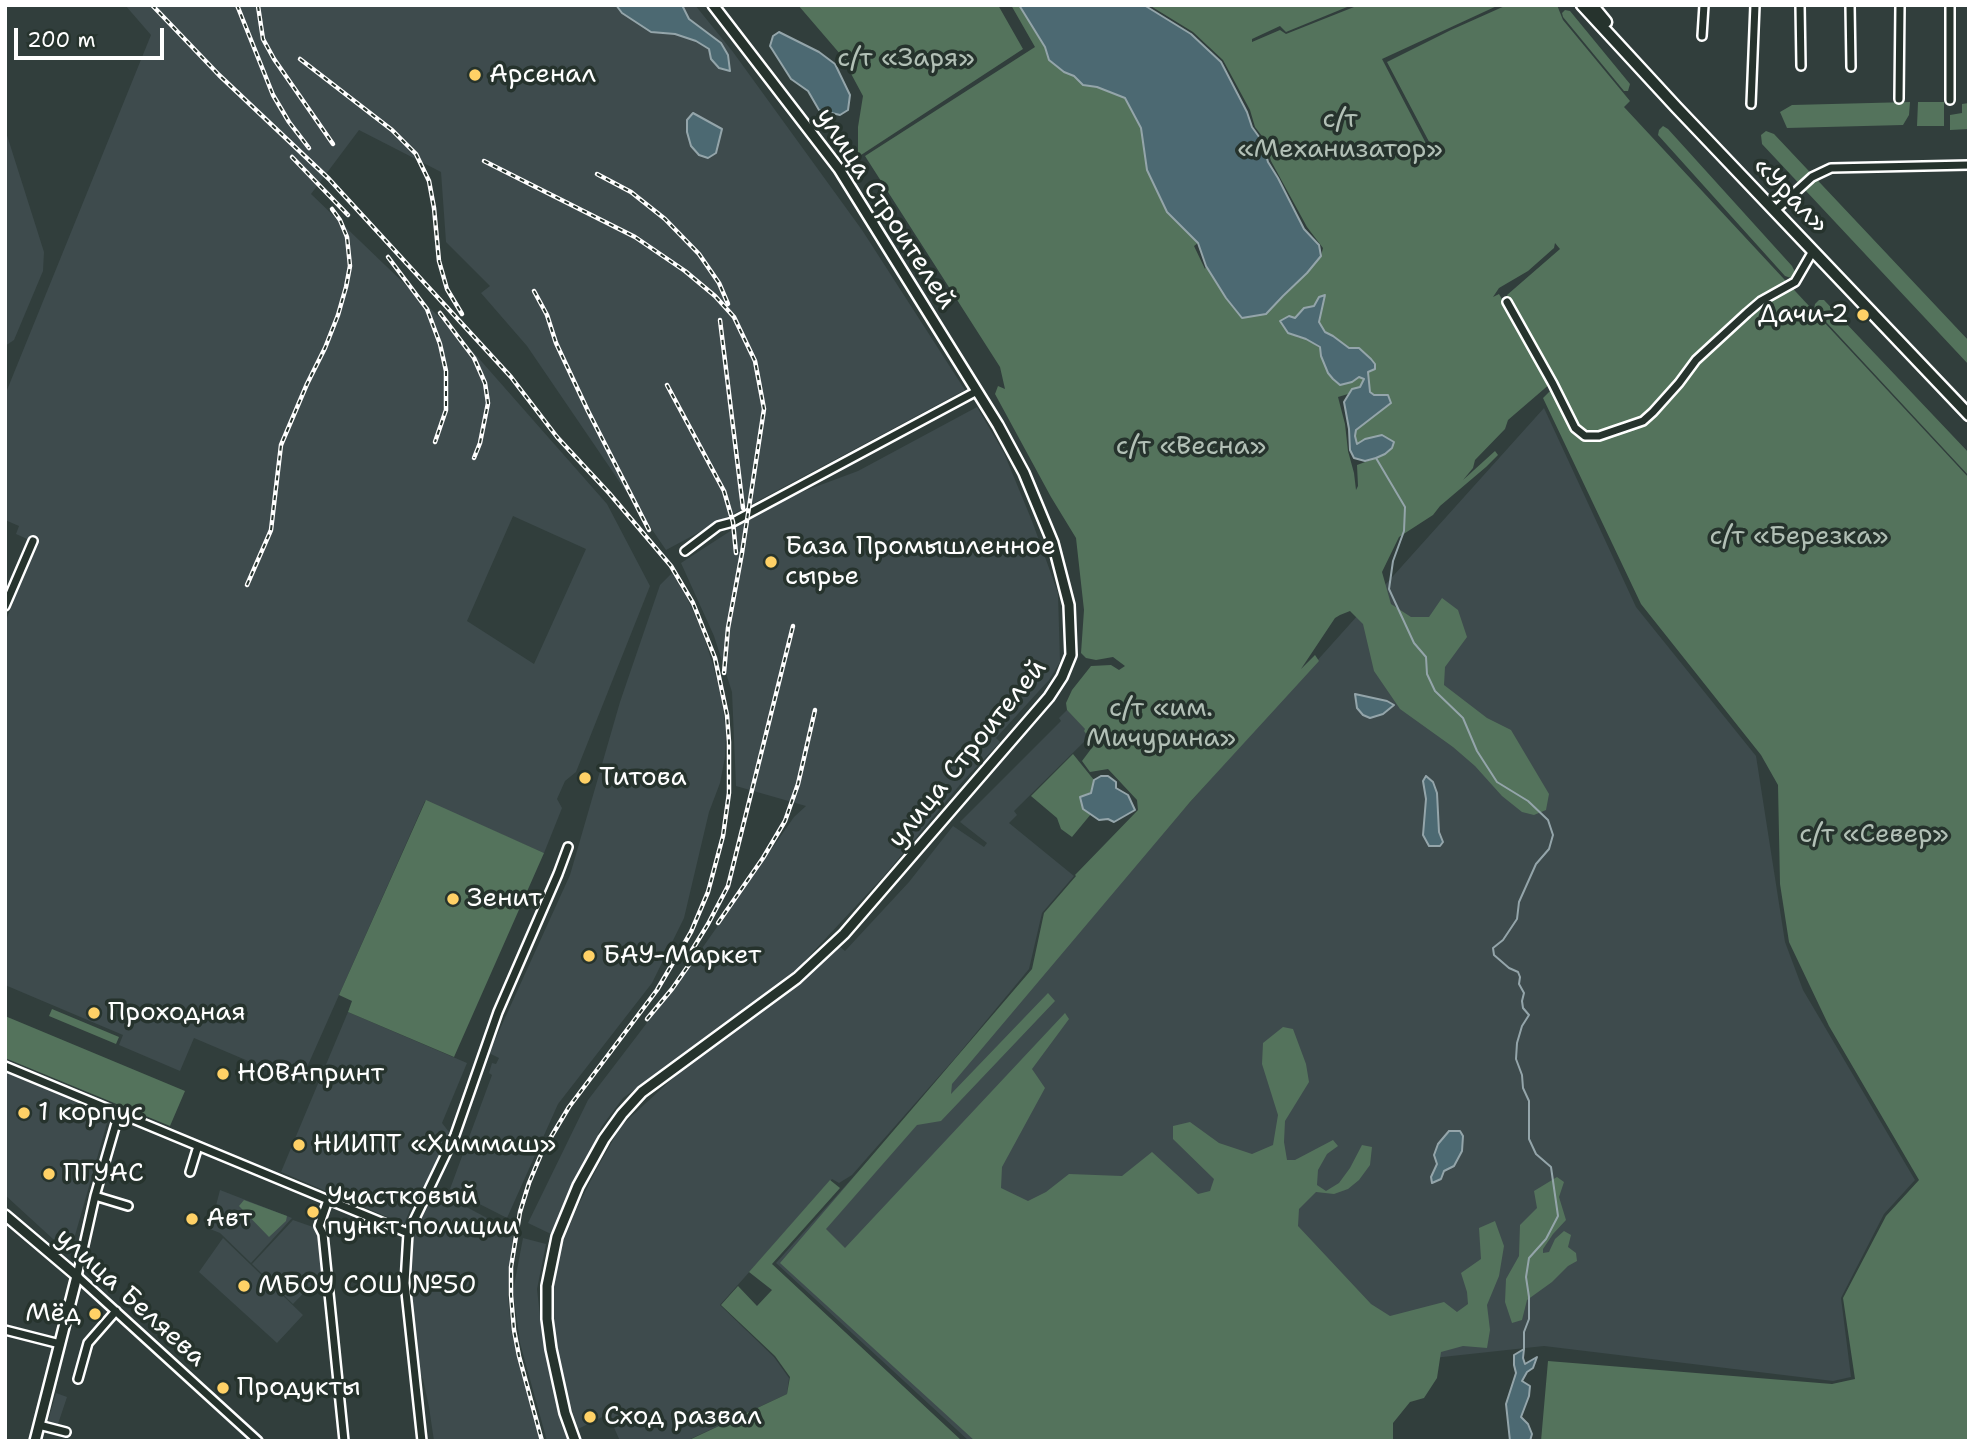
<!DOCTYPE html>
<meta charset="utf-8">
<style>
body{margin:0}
#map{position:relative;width:1974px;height:1446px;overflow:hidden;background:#313e3c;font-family:"Shantell Sans",sans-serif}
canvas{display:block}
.frame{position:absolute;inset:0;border:7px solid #fff;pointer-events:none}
.scale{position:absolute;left:14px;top:28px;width:150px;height:32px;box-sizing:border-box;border:4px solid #fff;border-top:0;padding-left:9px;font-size:21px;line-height:24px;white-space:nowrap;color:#fff;-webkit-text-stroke:5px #26332d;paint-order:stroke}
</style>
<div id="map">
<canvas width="1974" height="1446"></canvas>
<div class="frame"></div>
<div class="scale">200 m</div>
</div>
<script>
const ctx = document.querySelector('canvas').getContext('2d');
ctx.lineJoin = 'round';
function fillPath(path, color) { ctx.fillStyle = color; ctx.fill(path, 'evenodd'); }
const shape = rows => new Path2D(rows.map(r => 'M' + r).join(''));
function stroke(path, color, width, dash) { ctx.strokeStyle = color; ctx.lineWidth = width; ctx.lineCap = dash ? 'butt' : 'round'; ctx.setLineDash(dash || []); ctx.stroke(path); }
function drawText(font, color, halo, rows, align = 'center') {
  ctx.font = font + ' "Shantell Sans",sans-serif'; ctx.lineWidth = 7; ctx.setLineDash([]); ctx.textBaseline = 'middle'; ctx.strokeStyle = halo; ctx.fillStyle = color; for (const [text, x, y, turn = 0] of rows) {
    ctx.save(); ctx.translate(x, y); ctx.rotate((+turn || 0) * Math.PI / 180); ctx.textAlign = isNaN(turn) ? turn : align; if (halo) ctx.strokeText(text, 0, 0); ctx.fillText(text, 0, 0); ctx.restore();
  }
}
const built = shape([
 [125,5,695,5,733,52,862,230,965,390,666,550,527,346,481,293,490,286,446,242,441,172,359,130,311,194,460,337,607,504,650,586,576,772,565,781,557,799,562,808,544,853,425,801,300,1083,194,1038,180,1071,119,1045,123,1035,5,985,5,623,36,543,16,534,19,526,5,520,5,395,151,35],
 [513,516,586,549,534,664,467,621],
 [5,129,44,252,43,271,14,340,5,346],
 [977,407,1004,453,1032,521,1058,593,1060,662,1049,680,996,738,1000,742,963,781,884,876,797,969,623,1098,602,1126,551,1234,528,1223,588,1100,682,977,794,817,806,806,736,786,732,692,714,636,681,563,752,517,788,497,858,471],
 [1544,408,1636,607,1756,756,1785,942,1803,990,1915,1180,1884,1214,1841,1298,1851,1377,1833,1381,1544,1346,1424,1359,1345,1441,969,1441,776,1263],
 [672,573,687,598,702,631,713,665,721,697,726,731,725,757,720,783,709,812,684,918,652,983,558,1104,507,1218,450,1189,492,1075,489,1073,492,1063,496,1064,499,1058,489,1053,570,875,620,702,660,585],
 [1067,710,1086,729,1084,731,1089,737,1014,811,1017,815,1009,823,1074,876,1042,913,1029,969,956,1057,852,1175,839,1183,832,1179,720,1305,774,1357,789,1378,787,1394,686,1441,620,1441,608,1414,578,1429,564,1385,555,1346,552,1287,561,1247,576,1210,596,1170,621,1126,685,1067,803,980,839,946,845,951,909,882,953,826,984,847,987,843,960,822,1061,721,1059,718],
 [348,1012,467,1063,442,1123,449,1132,429,1180,424,1185,419,1196,416,1196,404,1224,281,1172],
 [5,1072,109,1116,74,1239,53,1239,5,1195],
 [433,1189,513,1232,508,1295,511,1330,541,1441,434,1441,429,1407,423,1379,417,1372,408,1277,412,1237],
 [220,1190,292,1218,251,1263,220,1233,210,1229],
 [293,1220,313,1227,320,1234,323,1273,293,1304,252,1264],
 [223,1238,303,1315,277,1343,199,1272],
 [523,1238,546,1244,537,1289,543,1342,561,1424,568,1441,547,1441,520,1343,513,1291],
 [56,1393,67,1397,58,1424,48,1421]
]);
const green = shape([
 [798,5,998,5,1023,49,858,157,858,127,863,96,841,55],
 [1011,5,1019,5,1045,47,1049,60,1064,72,1074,76,1083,85,1097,87,1125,98,1141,128,1147,170,1167,212,1198,243,1194,246,1205,269,1206,266,1226,298,1266,314,1307,273,1321,256,1323,248,1307,227,1271,161,1265,140,1255,127,1250,110,1223,60,1193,32,1149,5,1352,5,1286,32,1280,26,1252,39,1252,42,1280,30,1286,34,1359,5,1499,5,1382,59,1432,155,1435,153,1387,62,1451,30,1507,5,1557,5,1563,20,1630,101,1624,107,1969,478,1969,1441,1541,1441,1548,1361,1832,1384,1855,1379,1843,1298,1886,1216,1919,1180,1829,1026,1789,942,1780,884,1778,785,1761,755,1641,604,1543,398,1556,385,1509,302,1507,295,1560,249,1555,243,1554,248,1528,271,1499,288,1493,297,1499,294,1551,383,1508,420,1505,429,1475,460,1473,468,1463,480,1495,451,1498,455,1486,467,1440,506,1433,515,1399,537,1382,572,1391,604,1411,617,1429,617,1442,598,1458,610,1467,637,1445,667,1444,685,1487,718,1511,730,1549,794,1546,810,1534,815,1522,812,1502,796,1475,766,1453,747,1400,709,1374,671,1363,624,1350,611,1340,615,1335,618,1301,669,1315,655,1319,661,1190,802,952,1084,951,1094,1048,993,1055,1001,941,1121,917,1125,826,1229,845,1248,1065,1013,1069,1019,1032,1069,1045,1088,1002,1167,1001,1188,1028,1201,1046,1192,1069,1174,1122,1176,1152,1152,1198,1194,1210,1191,1214,1179,1173,1139,1173,1126,1190,1122,1219,1143,1252,1154,1273,1145,1278,1115,1262,1064,1263,1043,1283,1027,1293,1029,1306,1064,1309,1082,1285,1121,1284,1142,1287,1160,1295,1160,1333,1140,1338,1146,1327,1154,1318,1170,1317,1185,1326,1191,1339,1183,1350,1168,1362,1145,1372,1147,1370,1165,1359,1180,1348,1189,1334,1194,1316,1192,1299,1209,1298,1226,1371,1304,1390,1316,1444,1302,1457,1312,1468,1304,1467,1292,1461,1273,1481,1259,1479,1228,1495,1221,1504,1246,1499,1276,1487,1305,1490,1330,1487,1348,1463,1346,1441,1352,1437,1378,1424,1398,1410,1402,1393,1423,1393,1441,975,1441,780,1263,1032,969,1044,913,1076,876,1075,875,1138,810,1137,800,1108,769,1090,772,1082,761,1094,745,1084,731,1085,729,1067,710,1066,703,1072,690,1091,666,1111,665,1119,670,1125,666,1113,657,1096,660,1086,658,1081,653,1084,610,1076,538,1051,497,995,394,998,386,1005,389,1000,367,865,156,1035,47],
 [1324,295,1319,322,1321,326,1325,332,1333,336,1349,348,1353,347,1371,359,1375,364,1375,369,1368,372,1370,392,1373,395,1388,395,1390,403,1356,430,1355,436,1357,445,1365,439,1382,435,1388,440,1376,458,1357,465,1358,486,1356,490,1354,473,1348,451,1345,424,1338,397,1348,394,1352,389,1360,387,1364,379,1360,376,1352,382,1328,373,1321,356,1320,348,1306,339,1297,337,1280,322,1289,316,1295,318,1304,308,1314,306],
 [1565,10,1570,11,1630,84,1628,91,1624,91,1563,17,1562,13],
 [1910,102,1909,115,1903,125,1787,128,1780,112,1792,105],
 [1918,102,1944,102,1944,126,1917,126],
 [1969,103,1969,129,1950,130,1950,115,1962,113,1962,104],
 [1663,126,1668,129,1792,266,1795,272,1794,276,1791,278,1785,276,1658,135,1659,130],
 [1766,131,1774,134,1969,341,1969,365,1762,144,1761,135],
 [1819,300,1824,300,1969,453,1969,476,1814,309,1815,304],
 [1073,754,1094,780,1091,792,1080,797,1083,809,1091,814,1072,837,1061,829,1057,818,1031,796],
 [426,800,544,853,454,1057,348,1012,352,1001,339,995],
 [52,1009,119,1037,116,1044,49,1016],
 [5,1016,185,1091,170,1126,5,1058],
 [1557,1177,1564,1182,1559,1197,1566,1220,1553,1234,1543,1249,1543,1253,1549,1252,1555,1239,1564,1231,1571,1235,1568,1247,1576,1253,1577,1261,1568,1266,1552,1282,1527,1300,1522,1320,1512,1323,1505,1302,1506,1279,1519,1256,1520,1225,1537,1208,1534,1191],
 [830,1180,840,1188,772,1264,962,1441,687,1441,787,1394,790,1377,775,1356,721,1305,738,1286,757,1306,772,1290,749,1272],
 [244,1200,287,1216,286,1221,269,1237,239,1206]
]);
const water = shape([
 [616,5,682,5,689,19,721,43,728,55,730,71,719,68,711,59,709,49,696,41,675,34,651,32,622,13,616,5],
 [1019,5,1144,5,1191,34,1221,62,1247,112,1252,127,1262,141,1268,162,1278,178,1304,229,1319,245,1321,256,1307,273,1283,296,1266,314,1242,318,1226,298,1206,266,1198,243,1167,212,1147,170,1141,128,1125,98,1097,87,1083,85,1074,76,1064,72,1049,60,1045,47,1019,5],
 [779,32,819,52,835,64,850,95,848,110,840,115,819,110,808,91,791,79,770,46,773,36,779,32],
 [693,113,722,129,716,153,708,158,699,155,691,146,687,132,687,120,693,113],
 [1325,295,1319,322,1325,332,1333,336,1349,348,1359,348,1371,359,1375,364,1375,369,1368,372,1370,392,1374,395,1388,395,1391,403,1356,430,1355,436,1357,444,1365,439,1382,435,1394,442,1392,448,1385,454,1376,458,1365,461,1354,458,1350,450,1349,429,1344,402,1352,389,1360,387,1364,379,1359,377,1352,382,1340,385,1333,379,1328,373,1321,356,1320,347,1306,339,1288,333,1280,321,1289,316,1295,318,1304,308,1314,306,1319,297,1325,295],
 [1355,694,1387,701,1394,705,1383,714,1370,718,1363,715,1357,708,1355,694],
 [1101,776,1108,776,1116,782,1116,788,1128,795,1135,810,1114,822,1108,819,1099,820,1083,809,1080,797,1091,793,1094,780,1101,776],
 [1426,776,1433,782,1437,793,1439,832,1443,842,1440,846,1429,846,1423,835,1426,799,1423,781,1426,776],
 [1449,1131,1460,1131,1463,1136,1462,1151,1454,1166,1444,1171,1441,1179,1432,1183,1431,1177,1437,1164,1434,1155,1438,1144,1449,1131],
 [1524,1349,1523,1358,1525,1364,1537,1357,1533,1368,1527,1372,1522,1381,1530,1386,1529,1396,1521,1417,1528,1424,1532,1434,1530,1441,1510,1441,1506,1404,1516,1373,1514,1365,1514,1355,1524,1349]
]);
const stream = shape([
 [1376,458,1405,507,1404,531,1393,561,1389,589,1414,643,1426,657,1427,674,1435,691,1463,718,1477,751,1497,782,1528,801,1548,820,1553,835,1549,849,1536,864,1519,902,1517,919,1503,940,1493,948,1494,955,1509,968,1518,972,1520,977,1519,984,1524,993,1522,1001,1523,1008,1529,1015,1522,1026,1517,1043,1516,1059,1522,1075,1523,1088,1529,1101,1529,1139,1536,1154,1551,1167,1558,1216,1546,1239,1529,1258,1526,1277,1529,1297,1529,1319,1524,1332,1524,1349]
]);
const minor = shape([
 [1800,5,1801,66],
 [1850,5,1851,67],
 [1950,5,1950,100],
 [1702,36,1704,5],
 [1899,99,1900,5],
 [1751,104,1755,5],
 [1779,207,1812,177,1831,168,1969,165],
 [1507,302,1553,384,1575,428,1585,436,1599,436,1643,421,1653,412,1679,383,1696,360,1747,313,1761,301,1795,282,1813,251],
 [685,551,718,526,733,522,977,391],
 [5,606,33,541],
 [5,1066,408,1233],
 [119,1113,95,1196,77,1276,258,1441],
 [190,1172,198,1146],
 [95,1196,128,1206],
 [328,1200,319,1226,323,1234,344,1441],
 [5,1330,60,1344],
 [78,1379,88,1343,116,1311],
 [39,1425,66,1432],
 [422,1441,405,1283,408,1233,455,1135,498,1012,558,874,568,847]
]);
const major = shape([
 [5,1215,77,1276,35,1441],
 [575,1441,565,1413,551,1349,547,1319,547,1286,557,1237,578,1186,604,1139,622,1114,642,1092,797,978,844,934,1049,697,1062,677,1071,655,1069,605,1053,543,1024,473,998,425,839,169,713,5]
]);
const highway = shape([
 [1582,5,1676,107,1969,415],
 [1592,5,1606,22]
]);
const rail = shape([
 [152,5,219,75,329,179,511,377,557,437,609,493,671,566,693,603,715,658,727,715,729,742,729,793,723,836,708,892,691,932,657,990,569,1107,542,1152,529,1183,520,1212,511,1267,511,1295,514,1330,519,1356,542,1441],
 [237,5,273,95,289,122,309,148],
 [258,6,263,39,274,59,333,144],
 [300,59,392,130,416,154,429,181,434,208,439,261,447,289,462,314],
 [292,157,348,215],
 [484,161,635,237,685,271,715,296,734,317,755,361,764,409,742,553,728,628,724,673],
 [597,174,631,192,665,219,699,254,719,283,728,304],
 [388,257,427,309,440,344,446,371,446,410,435,442],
 [534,291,547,315,556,343,588,411,649,530],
 [440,313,474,358,485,383,488,403,480,443,474,458],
 [720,320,743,508],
 [667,385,724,491,733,522,736,553],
 [247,585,271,530,281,445,307,384,325,348,338,315,346,287,350,266,347,237,340,220,332,209],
 [718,923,763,858,785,821,798,784,815,710],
 [689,955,708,924,728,886,793,626],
 [647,1019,672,989,700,949]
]);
const markers = [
 [475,75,7,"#ffd166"],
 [1863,315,7,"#ffd166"],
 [771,562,7,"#ffd166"],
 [585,778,7,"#ffd166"],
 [453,899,7,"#ffd166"],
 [589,956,7,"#ffd166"],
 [94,1013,7,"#ffd166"],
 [223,1074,7,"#ffd166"],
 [24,1113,7,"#ffd166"],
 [299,1145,7,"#ffd166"],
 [49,1174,7,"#ffd166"],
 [313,1212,7,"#ffd166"],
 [192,1219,7,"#ffd166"],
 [244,1286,7,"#ffd166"],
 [95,1314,7,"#ffd166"],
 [223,1388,7,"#ffd166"],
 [590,1417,7,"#ffd166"]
];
const parkNames = [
 ["с/т «Заря»",906,59],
 ["с/т",1340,120],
 ["«Механизатор»",1340,150],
 ["с/т «Весна»",1191,447],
 ["с/т «Березка»",1799,537],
 ["с/т «им.",1161,709],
 ["Мичурина»",1161,739],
 ["с/т «Север»",1874,835]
];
const poiNames = [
 ["Арсенал",489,75],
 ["Дачи-2",1849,315,"right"],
 ["База Промышленное",785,547],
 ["сырье",785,577],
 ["Титова",599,778],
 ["Зенит",467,899],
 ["БАУ-Маркет",603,956],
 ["Проходная",108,1013],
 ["НОВАпринт",237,1074],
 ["1 корпус",38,1113],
 ["НИИПТ «Химмаш»",313,1145],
 ["ПГУАС",63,1174],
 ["Участковый",327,1197],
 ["пункт полиции",327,1227],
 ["Авт",206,1219],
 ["МБОУ СОШ №50",258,1286],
 ["Мёд",81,1314,"right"],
 ["Продукты",237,1388],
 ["Сход развал",604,1417]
];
const streetNames = [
 ["«Урал»",1790,196,46],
 ["улица Строителей",885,209,57],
 ["улица Строителей",968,754,-51],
 ["улица Беляева",130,1298,42]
];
fillPath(built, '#3e4b4d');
fillPath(green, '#54735c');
fillPath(water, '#4c6972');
stroke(water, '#94a5aa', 2);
stroke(stream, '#94a5aa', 2);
stroke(minor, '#fff', 12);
stroke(major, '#fff', 14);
stroke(highway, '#fff', 15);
stroke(minor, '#26332d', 7);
stroke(major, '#26332d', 9);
stroke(highway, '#26332d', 10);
stroke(rail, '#fff', 4.5);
stroke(rail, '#26332d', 2, [5]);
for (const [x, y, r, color] of markers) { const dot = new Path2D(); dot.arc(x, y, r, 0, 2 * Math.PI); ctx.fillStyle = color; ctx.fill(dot); stroke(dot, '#26332d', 2.5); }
drawText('26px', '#b2c0b6', '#26332d', parkNames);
drawText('26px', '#fff', '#26332d', poiNames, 'left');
drawText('26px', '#fff', '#26332d', streetNames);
</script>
